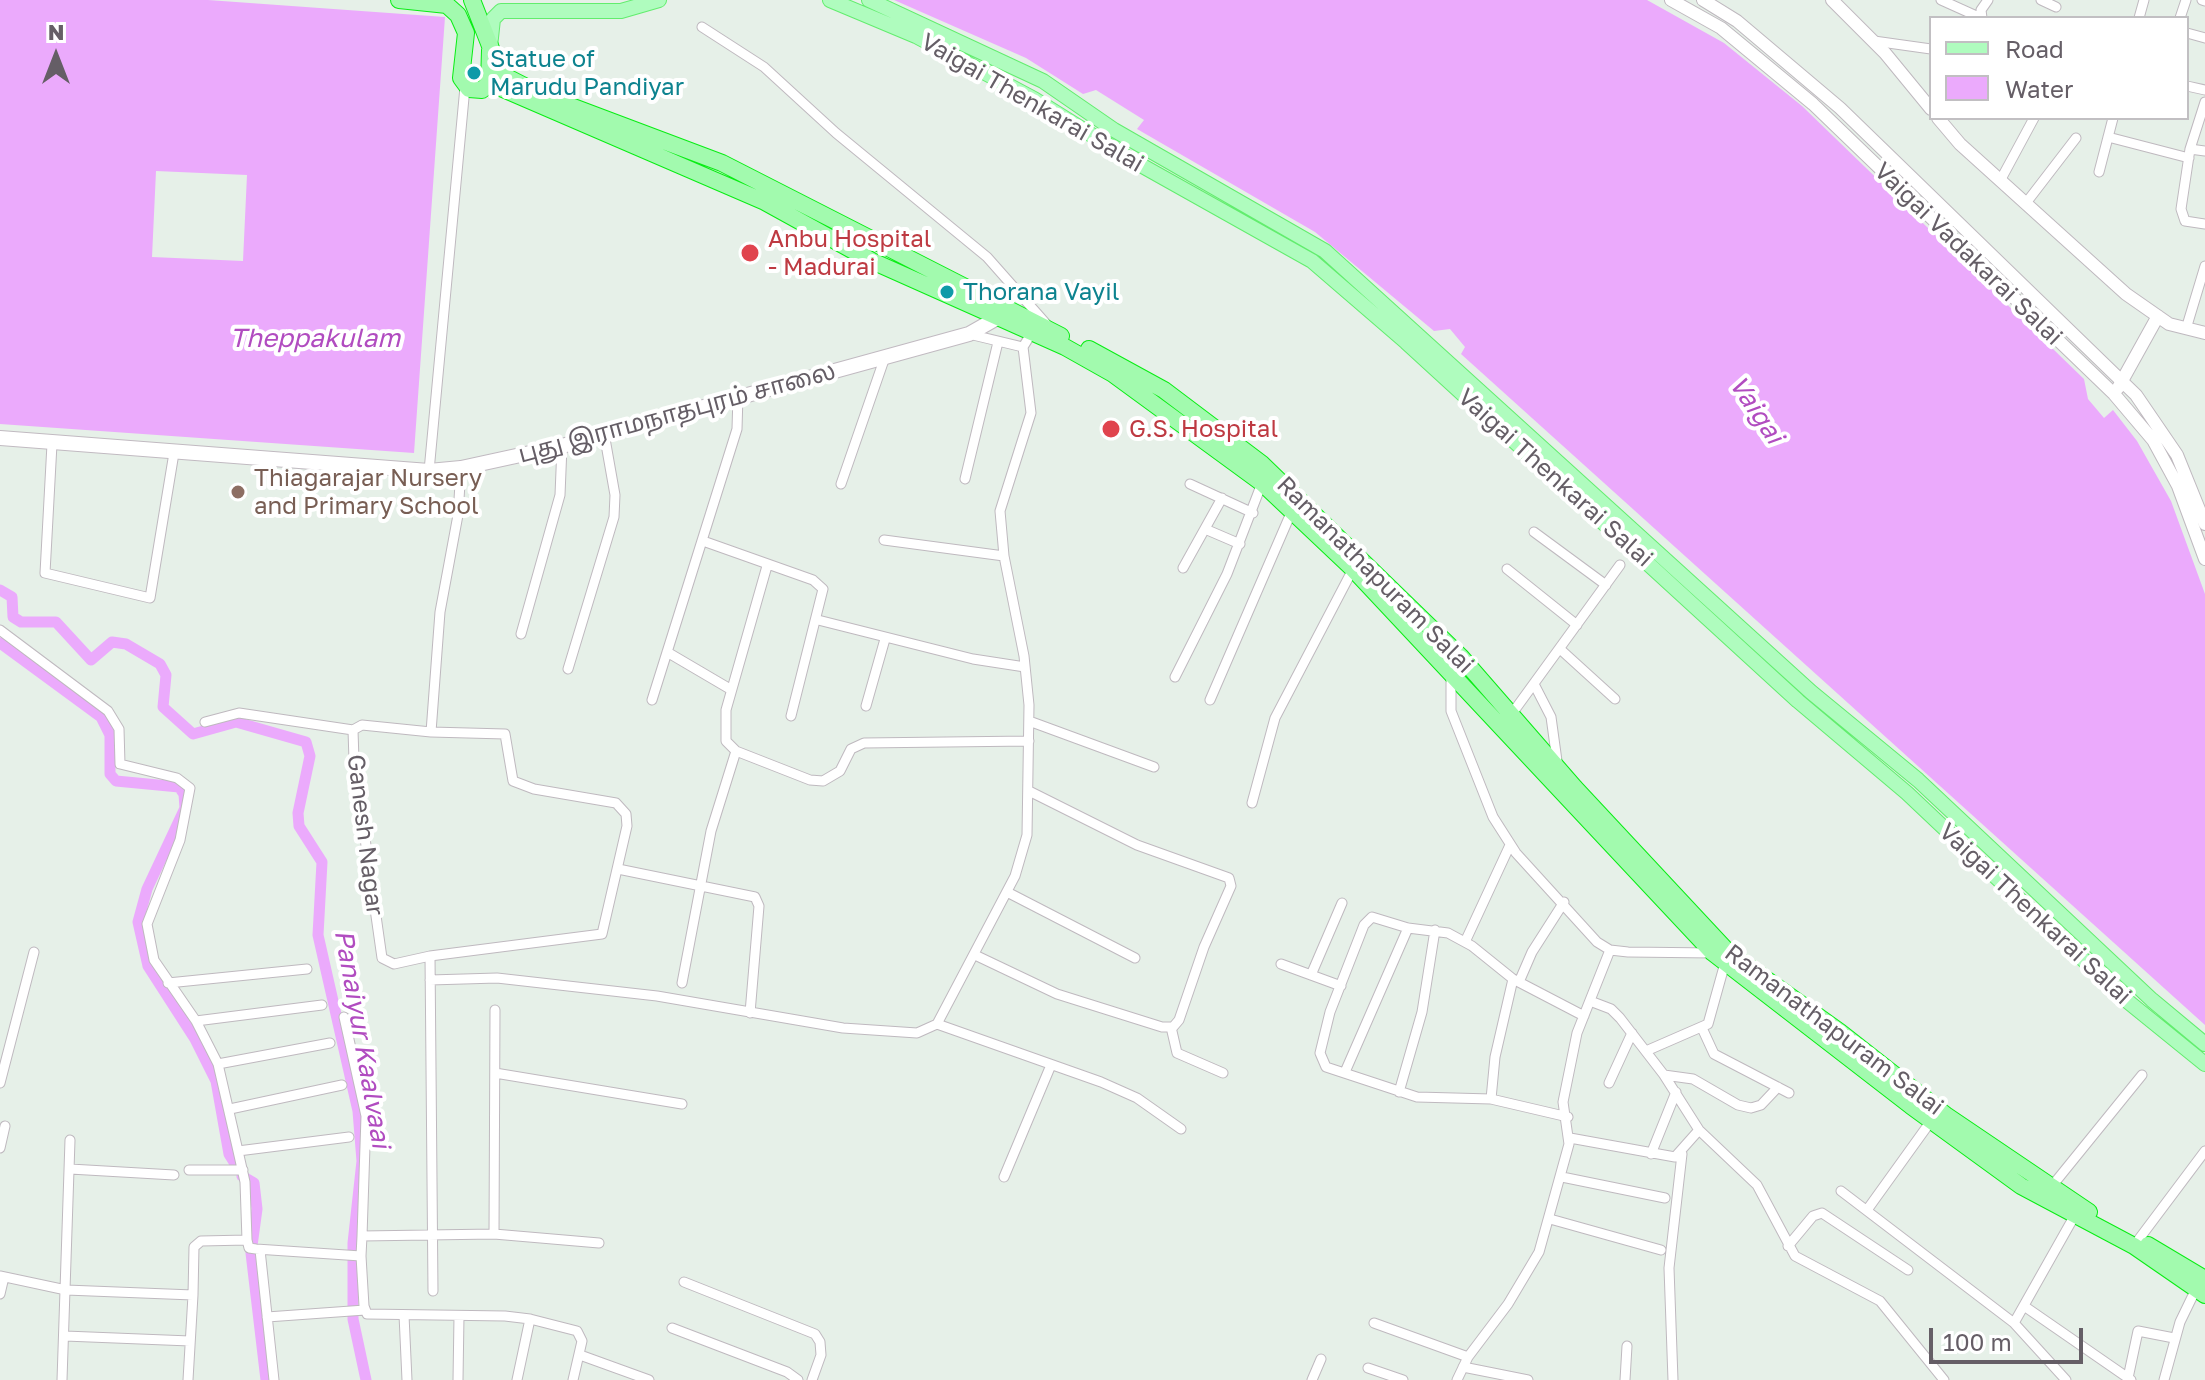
<!DOCTYPE html>
<meta charset="utf-8">
<style>
body{margin:0}
#map{position:relative;width:2205px;height:1380px;overflow:hidden;background:#e6f0e8;font-family:"Golos Text",sans-serif}
canvas{display:block}
.legend{position:absolute;left:1929px;top:16px;width:260px;height:104px;box-sizing:border-box;background:#fff;border:2px solid #c1bfc2;margin:0;padding:10px 14px;list-style:none;font-size:24px;color:#655e66}
.legend li{display:flex;align-items:center;gap:16px;height:40px}
.legend b{width:40px;border:2px solid #c1bfc2}
.north{position:absolute;left:16px;top:16px;width:80px;height:80px;-webkit-text-stroke:6px #fff;paint-order:stroke;rotate:0deg;font-size:22px;font-weight:700;line-height:32px;text-align:center;color:#655e66}
.north::after{content:'';display:block;margin:auto;width:28px;height:36px;background:#655e66;clip-path:polygon(50% 0,100% 100%,50% 72%,0 100%)}
.scale{position:absolute;left:1929px;top:1328px;width:154px;height:36px;box-sizing:border-box;border:4px solid #655e66;border-top:0;padding-left:10px;font-size:24px;line-height:28px;white-space:nowrap;color:#655e66;-webkit-text-stroke:6px #fff;paint-order:stroke}
</style>
<div id="map">
<canvas width="2205" height="1380"></canvas>
<ul class="legend">
<li><b style="height:10px;background:#affcbe"></b>Road</li>
<li><b style="height:22px;background:#ebaafc"></b>Water</li>
</ul>
<div class="north">N</div>
<div class="scale">100 m</div>
</div>
<script>
const ctx = document.querySelector('canvas').getContext('2d');
ctx.lineJoin = 'round';
function fillPath(path, color) { ctx.fillStyle = color; ctx.fill(path, 'evenodd'); }
const shape = rows => new Path2D(rows.map(r => 'M' + r).join(''));
function stroke(path, color, width, dash) { ctx.strokeStyle = color; ctx.lineWidth = width; ctx.lineCap = dash ? 'butt' : 'round'; ctx.setLineDash(dash || []); ctx.stroke(path); }
function drawText(font, color, halo, rows, align = 'center') {
  ctx.font = font + ' "Golos Text","Noto Sans Tamil",sans-serif'; ctx.lineWidth = 8; ctx.setLineDash([]); ctx.textBaseline = 'middle'; ctx.strokeStyle = halo; ctx.fillStyle = color; for (const [text, x, y, turn = 0] of rows) {
    ctx.save(); ctx.translate(x, y); ctx.rotate((+turn || 0) * Math.PI / 180); ctx.textAlign = isNaN(turn) ? turn : align; if (halo) ctx.strokeText(text, 0, 0); ctx.fillText(text, 0, 0); ctx.restore();
  }
}
const water = shape([
 [0,0,208,0,445,17,414,453,0,424],
 [156,171,247,175,243,261,152,257],
 [894,0,1647,0,1724,43,1802,106,2084,379,2088,399,2104,418,2113,410,2137,441,2171,501,2205,594,2205,1025,1461,354,1465,347,1450,329,1434,331,1315,232,1137,129,1144,120,1096,90,1083,94,1026,58]
]);
const canal = shape([
 [0,590,12,597,13,617,21,622,56,622,91,660,112,642,126,644,160,664,166,675,163,707,193,734,236,722,306,742,310,756,298,813,299,826,322,862,318,935,358,1111,362,1161,353,1243,353,1319,366,1380],
 [0,643,101,717,110,735,110,774,116,781,179,787,184,794,185,808,147,889,138,922,148,966,195,1039,216,1081,229,1154,234,1162],
 [242,1176,254,1183,257,1209,251,1253,266,1380]
]);
const minor = shape([
 [1941,0,1981,18],
 [2041,0,2056,7],
 [2202,0,2205,1],
 [1982,18,1981,10,1988,0],
 [2139,18,2144,0],
 [2180,18,2186,0],
 [702,27,764,67,836,133,987,257,1048,326],
 [2187,33,2205,38],
 [1874,41,1931,49],
 [2187,86,2205,90],
 [2108,137,2189,158],
 [2190,149,2205,102],
 [2205,151,2190,149,2181,209,2185,221,2205,224],
 [2099,172,2113,118],
 [2000,181,2034,118],
 [2026,203,2076,138],
 [2186,329,2205,266],
 [969,334,1023,347],
 [52,444,45,573,150,598,174,453],
 [429,471,465,87],
 [965,479,998,342],
 [841,484,885,357],
 [1190,484,1253,513],
 [1205,529,1240,544],
 [1534,532,1606,585],
 [884,540,1004,556],
 [703,541,813,580,823,589,791,716],
 [767,566,726,710,726,741,736,751,810,780,823,781,840,771,851,749,864,743,1029,741],
 [1183,568,1222,498],
 [1507,569,1577,625],
 [818,620,973,659,1025,667],
 [0,630,108,711,119,729,120,764,177,778,190,788,180,840,147,924,154,960,196,1021],
 [521,634,560,495,562,446],
 [1560,649,1615,699],
 [667,652,730,689],
 [568,669,614,517,615,495,604,433],
 [1451,674,1451,711,1493,817,1516,853,1597,942,1610,950,1628,952,1713,953],
 [1175,677,1227,574,1262,483],
 [1534,684,1551,717,1558,768],
 [652,700,737,429,738,395],
 [1210,700,1291,513],
 [866,706,885,639],
 [1511,715,1620,565],
 [1029,721,1154,767],
 [205,722,239,713,353,730],
 [1252,803,1275,718,1353,569],
 [618,869,755,897,759,906,750,1013],
 [1007,892,1135,958],
 [1465,942,1510,845],
 [975,955,1057,994,1162,1027,1173,1027,1179,1020,1204,947,1231,886,1229,878,1137,845,1029,791],
 [430,956,602,934,627,826,626,814,616,803,534,789,513,781,505,734,431,732],
 [1281,964,1341,986],
 [1311,975,1342,903],
 [430,980,497,978,657,996,843,1028,917,1033,937,1024,1015,876,1027,835,1029,705,1024,656,1004,556,1000,511,1031,413,1023,347,1031,334],
 [1519,982,1532,952,1564,902],
 [168,983,307,969],
 [682,983,711,831,736,751],
 [1590,1001,1611,1009,1620,1018,1664,1075,1699,1130,1757,1185,1795,1256,1880,1301,1944,1380],
 [344,1017,366,1116,362,1236],
 [937,1024,1101,1082,1137,1098,1181,1129],
 [1171,1027,1177,1053,1223,1073],
 [1702,1028,1714,1054,1789,1093],
 [1646,1051,1708,1024,1725,963],
 [218,1064,196,1021,322,1005],
 [1345,1072,1408,928],
 [495,1073,682,1104],
 [1664,1075,1693,1079,1738,1105,1751,1108,1761,1105,1778,1087],
 [0,1083,34,952],
 [1609,1083,1632,1033],
 [1399,1092,1422,1012,1435,930],
 [1491,1099,1495,1057,1513,979],
 [230,1109,342,1085],
 [1568,1117,1491,1099,1417,1097,1326,1067,1320,1053,1330,1012,1364,925,1372,917,1408,928,1448,933,1472,946,1513,979,1584,1016],
 [1570,1138,1675,1157,1699,1130],
 [0,1148,5,1126],
 [238,1151,218,1064,330,1043],
 [1651,1154,1676,1092],
 [70,1169,174,1175],
 [189,1170,243,1170],
 [1004,1177,1051,1065],
 [1562,1177,1665,1198],
 [2052,1186,2142,1075],
 [1841,1191,2014,1323],
 [1867,1210,1931,1121],
 [1550,1219,1661,1250],
 [494,1234,495,1010],
 [2139,1239,2205,1151],
 [247,1240,245,1182,238,1151,349,1137],
 [1788,1246,1813,1216,1822,1213,1908,1270],
 [260,1250,274,1380],
 [361,1256,364,1306,367,1314,505,1316,530,1319,577,1331,582,1341,573,1380],
 [0,1276,66,1290,193,1295,194,1247,201,1241,247,1240,249,1248,256,1249,361,1256,362,1236,494,1234,599,1243],
 [684,1282,815,1334,820,1342,821,1355,812,1380],
 [433,1291,430,956,394,964,382,958,354,761,353,730,362,725,431,732,440,612,458,515,461,468],
 [0,1294,4,1277],
 [2024,1306,2131,1380],
 [404,1315,407,1380],
 [267,1317,365,1310],
 [1374,1323,1468,1357],
 [672,1328,787,1372,798,1380],
 [65,1336,190,1341],
 [580,1355,649,1380],
 [1463,1367,1528,1380],
 [1368,1368,1403,1380],
 [2128,1378,2138,1331,2174,1338],
 [62,1380,70,1140],
 [188,1380,193,1295],
 [458,1380,459,1316],
 [517,1380,530,1319],
 [1312,1380,1321,1359],
 [1457,1380,1468,1357,1508,1304,1539,1252,1569,1144,1563,1102,1577,1033,1610,950],
 [1625,1380,1627,1346],
 [1673,1380,1669,1268,1682,1154],
 [2066,1380,2014,1323,2075,1215],
 [2164,1380,2180,1322,2196,1289]
]);
const tertiary = shape([
 [1671,0,1721,28,1813,104,2114,394,2153,440,2178,486,2205,559],
 [1703,0,1737,21,1840,108,2136,395,2177,455,2205,524],
 [1832,0,1885,53,1931,109],
 [1938,118,1960,144,2126,294,2169,324,2205,333],
 [2118,388,2158,316]
]);
const secondary = shape([
 [0,438,429,471,461,468,562,446,969,334,1006,313]
]);
const primary = shape([
 [830,0,916,36,1034,99,1130,159,1312,261,1406,342,1798,701,1907,793,2126,1000,2205,1064],
 [869,0,1043,81,1114,130,1325,251,1811,692,1918,780,2152,1000,2205,1044],
 [490,47,493,19,501,11,621,11,659,0]
]);
const trunk = shape([
 [399,0,447,5,458,15,466,33,461,78,469,89,482,90,489,83,490,50],
 [472,0,494,56],
 [491,69,544,96,722,163,1061,336],
 [489,83,765,202,872,261,1065,347,1113,374,1262,483,1353,569,1713,953,1911,1106,2021,1186,2134,1246,2205,1295],
 [1089,349,1164,390,1262,464,1461,657,1575,788,1728,952,1840,1032,1947,1116,2089,1212],
 [2148,1245,2205,1279]
]);
const markers = [
 [474,73,8,"#0f9aa8"],
 [750,253,10,"#e0444e"],
 [947,292,8,"#0f9aa8"],
 [1111,429,10,"#e0444e"],
 [238,492,8,"#8d6e63"]
];
const cultureNames = [
 ["Statue of",490,59],
 ["Marudu Pandiyar",490,87],
 ["Thorana Vayil",963,292]
];
const streetNames = [
 ["Vaigai Thenkarai Salai",1032,103,30],
 ["Vaigai Vadakarai Salai",1968,254,44],
 ["புது இராமநாதபுரம் சாலை",677,413,-15],
 ["Vaigai Thenkarai Salai",1555,478,42],
 ["Ramanathapuram Salai",1375,575,45],
 ["Ganesh Nagar",365,835,83],
 ["Vaigai Thenkarai Salai",2035,914,43],
 ["Ramanathapuram Salai",1834,1030,37]
];
const healthNames = [
 ["Anbu Hospital",768,239],
 ["- Madurai",768,267],
 ["G.S. Hospital",1129,429]
];
const educationNames = [
 ["Thiagarajar Nursery",254,478],
 ["and Primary School",254,506]
];
const waterNames = [
 ["Theppakulam",315,339],
 ["Vaigai",1756,410,56],
 ["Panaiyur Kaalvaai",362,1039,80]
];
fillPath(water, '#ebaafc');
stroke(canal, '#ebaafc', 11);
stroke(minor, '#bfb9bf', 11);
stroke(tertiary, '#bfb9bf', 14);
stroke(secondary, '#c1bac1', 16);
stroke(primary, '#62ed6e', 16);
stroke(trunk, '#09ed14', 18);
stroke(minor, '#fff', 9);
stroke(tertiary, '#fff', 12);
stroke(secondary, '#fff', 14);
stroke(primary, '#affcbe', 14);
stroke(trunk, '#a2faae', 16);
for (const [x, y, r, color] of markers) { const dot = new Path2D(); dot.arc(x, y, r, 0, 2 * Math.PI); ctx.fillStyle = color; ctx.fill(dot); stroke(dot, '#fff', 3); }
drawText('24px', '#0d838f', '#fff', cultureNames, 'left');
drawText('24px', '#655e66', '#fff', streetNames);
drawText('24px', '#be3a42', '#fff', healthNames, 'left');
drawText('24px', '#785e54', '#fff', educationNames, 'left');
drawText('italic 26px', '#b14cc0', '#fff', waterNames);
</script>
